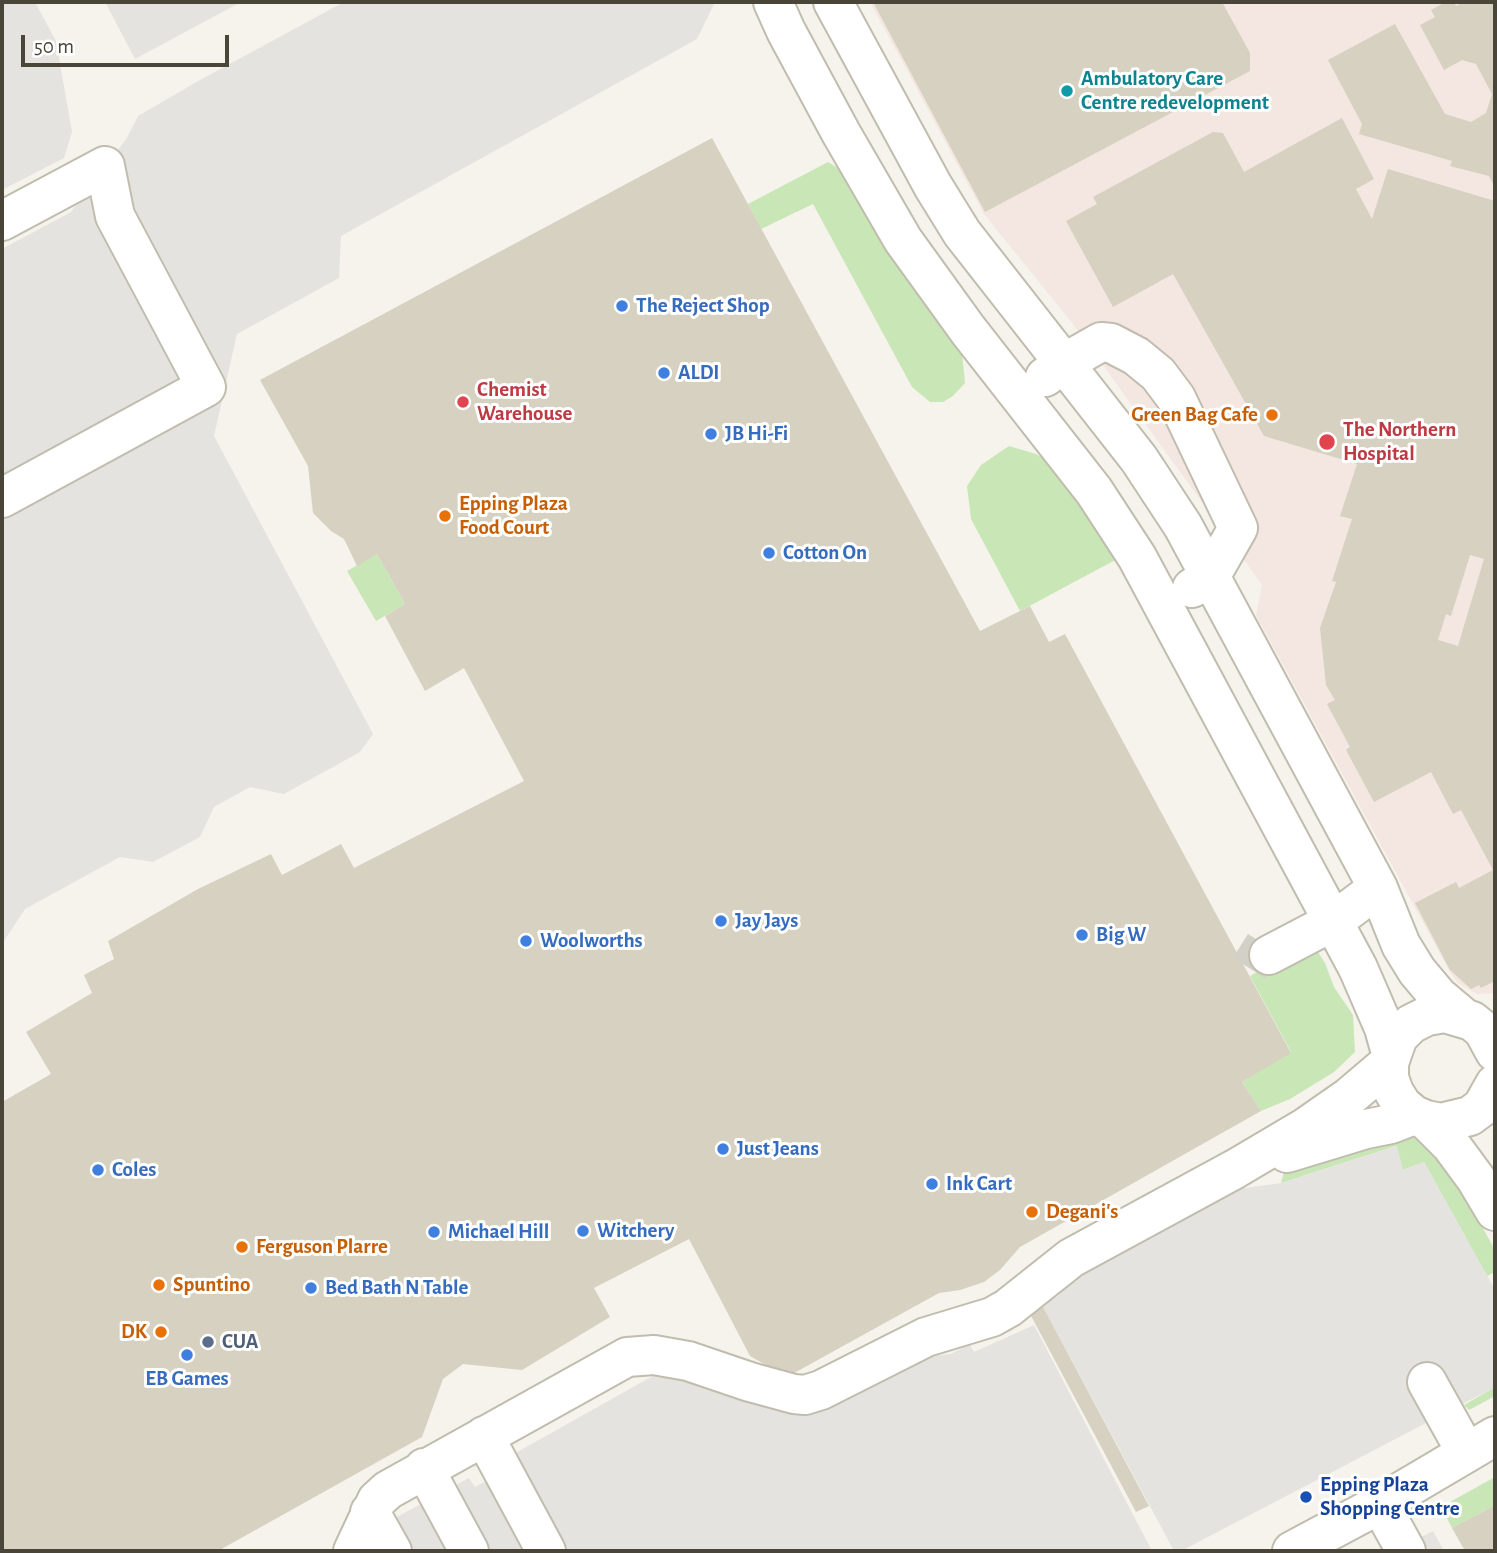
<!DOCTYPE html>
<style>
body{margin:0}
#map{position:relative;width:1497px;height:1553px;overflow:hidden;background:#f5f3eb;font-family:"Alegreya Sans",sans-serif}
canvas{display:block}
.frame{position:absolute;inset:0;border:4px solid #494539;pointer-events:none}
.scale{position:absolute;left:21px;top:35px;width:208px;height:32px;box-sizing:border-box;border:4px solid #494539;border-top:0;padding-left:9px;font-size:21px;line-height:24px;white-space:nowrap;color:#494539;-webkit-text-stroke:5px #fff;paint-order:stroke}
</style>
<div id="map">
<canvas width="1497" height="1553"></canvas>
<div class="frame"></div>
<div class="scale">50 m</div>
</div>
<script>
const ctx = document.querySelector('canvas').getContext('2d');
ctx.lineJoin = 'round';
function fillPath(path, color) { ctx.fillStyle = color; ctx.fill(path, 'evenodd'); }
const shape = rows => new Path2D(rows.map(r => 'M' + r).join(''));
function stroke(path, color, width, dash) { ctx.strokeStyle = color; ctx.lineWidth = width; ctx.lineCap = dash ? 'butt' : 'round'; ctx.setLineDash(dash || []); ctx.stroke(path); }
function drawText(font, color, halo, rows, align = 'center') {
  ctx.font = font + ' "Alegreya Sans",sans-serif'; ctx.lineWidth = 6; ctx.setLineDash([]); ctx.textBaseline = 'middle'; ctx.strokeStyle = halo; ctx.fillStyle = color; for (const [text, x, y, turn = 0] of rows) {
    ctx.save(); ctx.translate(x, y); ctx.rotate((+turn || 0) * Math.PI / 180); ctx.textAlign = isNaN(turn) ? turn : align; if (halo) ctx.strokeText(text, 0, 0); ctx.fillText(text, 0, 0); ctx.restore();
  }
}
const medical = shape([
 [870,2,1495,2,1495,993,1477,994,1458,983,1450,972,1256,615,1262,585,1073,324,984,214]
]);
const green = shape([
 [828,162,846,173,962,354,965,383,953,396,943,402,930,402,912,387,813,204,761,229,748,204],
 [1009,446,1036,454,1069,476,1119,558,1020,611,971,519,967,486,981,465],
 [377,554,405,604,376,621,347,571],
 [1313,944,1325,963,1334,987,1353,1015,1355,1052,1334,1072,1290,1099,1261,1111,1242,1082,1291,1052,1250,976,1303,946],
 [1387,1124,1421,1139,1449,1167,1495,1250,1495,1272,1487,1276,1424,1162,1403,1170,1396,1146,1281,1183,1285,1168],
 [1495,1387,1495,1396,1469,1410,1464,1405],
 [1495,1477,1495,1505,1452,1528,1441,1507]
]);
const parking = shape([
 [2,2,35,2,56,41,72,132,64,158,2,190],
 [105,2,241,2,135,59],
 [344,2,715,2,697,39,341,236,339,278,237,334,214,436,373,734,360,752,284,794,250,787,214,807,200,837,153,862,120,857,25,909,2,944,2,249,71,212,127,138,138,116,200,80],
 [1397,1146,1403,1170,1424,1162,1495,1290,1495,1387,1181,1551,1174,1551,1042,1305,1059,1295,1078,1272,1231,1190,1281,1183],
 [1034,1325,1152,1551,563,1551,512,1455,658,1373,799,1410,922,1357,951,1354,969,1344,974,1352],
 [469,1478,475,1487,492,1478,531,1551,389,1551,391,1520],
 [1433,1531,1444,1551,1394,1551]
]);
const building = shape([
 [873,2,1222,2,1250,53,1250,71,985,212],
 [1446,2,1454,2,1456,6,1464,2,1495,2,1495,188,1489,176,1450,166,1452,161,1359,134,1362,124,1328,60,1395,24,1445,114,1471,122,1486,113,1492,94,1476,64,1462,60,1444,70,1420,25,1435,17,1431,10],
 [1342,118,1374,179,1356,189,1372,219,1388,169,1495,201,1495,981,1481,988,1479,985,1471,989,1450,970,1415,903,1456,882,1459,888,1493,870,1461,810,1453,814,1431,772,1374,802,1346,750,1350,747,1327,704,1335,700,1326,685,1320,628,1336,582,1332,581,1352,519,1340,516,1357,464,1264,436,1173,274,1113,307,1066,221,1097,204,1093,197,1213,132,1223,133,1244,172],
 [1470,555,1484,559,1458,646,1438,640,1446,614,1451,616],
 [712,138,980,631,1030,606,1049,642,1065,634,1291,1053,1242,1082,1261,1111,1020,1247,1000,1270,984,1282,960,1290,939,1293,787,1377,750,1356,689,1239,594,1288,610,1317,522,1370,463,1364,443,1379,422,1437,218,1551,2,1551,2,1102,51,1074,26,1032,92,993,84,975,114,959,108,941,198,889,271,854,282,875,341,844,354,868,524,781,464,668,425,691,385,616,405,604,377,554,357,566,344,539,331,531,313,513,308,466,260,380],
 [1042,1305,1149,1506,1136,1512,1029,1312],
 [1495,1505,1495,1551,1465,1551,1452,1528]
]);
const minorTunnel = shape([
 [1249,968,1264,944]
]);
const minor = shape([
 [773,2,786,31,841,133,903,240,968,330,1094,491,1137,557,1358,968,1384,1028,1391,1053],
 [833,2,933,186,962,233,1139,459,1183,526,1378,888,1401,945,1417,971,1438,996,1463,1017],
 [2,221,105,166,115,216,206,387,2,498],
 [1045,377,1064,363,1101,342,1111,343,1136,356,1158,374,1176,398,1238,528,1210,577,1192,588],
 [1269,955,1334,921,1378,888],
 [1495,1052,1483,1030,1472,1021,1445,1013,1427,1016,1411,1024,1398,1037,1389,1063,1389,1078,1394,1092,1402,1105,1414,1115,1426,1120,1441,1123,1470,1116,1482,1107,1495,1084],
 [1426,1120,1451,1145,1476,1179,1495,1211],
 [1287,1153,1366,1129,1391,1124,1414,1115],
 [1427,1382,1466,1452],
 [484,1436,546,1551],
 [424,1468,469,1551],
 [1380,1504,1406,1551],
 [370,1512,392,1551],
 [353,1551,377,1500,388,1490,627,1357,654,1355,688,1361,750,1382,794,1394,805,1395,821,1390,926,1337,992,1317,1008,1308,1071,1258,1235,1169,1306,1127,1349,1097,1389,1063],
 [1292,1551,1380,1504,1495,1436]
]);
const markers = [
 [1067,91,7,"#0f9aa8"],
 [622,306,7,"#3f7fe0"],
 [664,373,7,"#3f7fe0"],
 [463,402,7,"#e0444e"],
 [1272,415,7,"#e8710a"],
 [711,434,7,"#3f7fe0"],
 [1327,442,9,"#e0444e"],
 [445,516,7,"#e8710a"],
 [769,553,7,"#3f7fe0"],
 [721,921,7,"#3f7fe0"],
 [1082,935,7,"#3f7fe0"],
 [526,941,7,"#3f7fe0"],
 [723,1149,7,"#3f7fe0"],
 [98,1170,7,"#3f7fe0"],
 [932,1184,7,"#3f7fe0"],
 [1032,1212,7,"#e8710a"],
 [583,1231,7,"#3f7fe0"],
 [434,1232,7,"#3f7fe0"],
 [242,1247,7,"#e8710a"],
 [159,1285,7,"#e8710a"],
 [311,1288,7,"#3f7fe0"],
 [161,1332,7,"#e8710a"],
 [208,1342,7,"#5c6f8a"],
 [187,1355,7,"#3f7fe0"],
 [1306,1497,7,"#1a4fb4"]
];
const cultureNames = [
 ["Ambulatory Care",1081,79],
 ["Centre redevelopment",1081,103]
];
const shopNames = [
 ["The Reject Shop",636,306],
 ["ALDI",678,373],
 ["JB Hi-Fi",725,434],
 ["Cotton On",783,553],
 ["Jay Jays",735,921],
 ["Big W",1096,935],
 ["Woolworths",540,941],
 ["Just Jeans",737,1149],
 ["Coles",112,1170],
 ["Ink Cart",946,1184],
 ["Witchery",597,1231],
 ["Michael Hill",448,1232],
 ["Bed Bath N Table",325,1288],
 ["EB Games",187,1379,"center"]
];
const healthNames = [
 ["Chemist",477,390],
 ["Warehouse",477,414],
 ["The Northern",1343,430],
 ["Hospital",1343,454]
];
const foodNames = [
 ["Green Bag Cafe",1258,415,"right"],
 ["Epping Plaza",459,504],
 ["Food Court",459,528],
 ["Degani's",1046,1212],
 ["Ferguson Plarre",256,1247],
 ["Spuntino",173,1285],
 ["DK",147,1332,"right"]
];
const serviceNames = [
 ["CUA",222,1342]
];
const transitNames = [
 ["Epping Plaza",1320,1485],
 ["Shopping Centre",1320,1509]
];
fillPath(medical, '#f4e6e0');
fillPath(green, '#c9e6b7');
fillPath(parking, '#e4e3df');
fillPath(building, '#d6d1c1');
stroke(minorTunnel, '#d3d0c7', 38, [38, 19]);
stroke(minor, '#c0bdae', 42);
stroke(minor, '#fff', 38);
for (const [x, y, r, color] of markers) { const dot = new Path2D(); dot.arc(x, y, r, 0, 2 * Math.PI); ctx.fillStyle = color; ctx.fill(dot); stroke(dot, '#fff', 2.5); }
drawText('bold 21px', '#0d838f', '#fff', cultureNames, 'left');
drawText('bold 21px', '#366cbe', '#fff', shopNames, 'left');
drawText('bold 21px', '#be3a42', '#fff', healthNames, 'left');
drawText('bold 21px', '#c56008', '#fff', foodNames, 'left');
drawText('bold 21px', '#4e5e75', '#fff', serviceNames, 'left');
drawText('bold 21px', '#164399', '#fff', transitNames, 'left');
</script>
